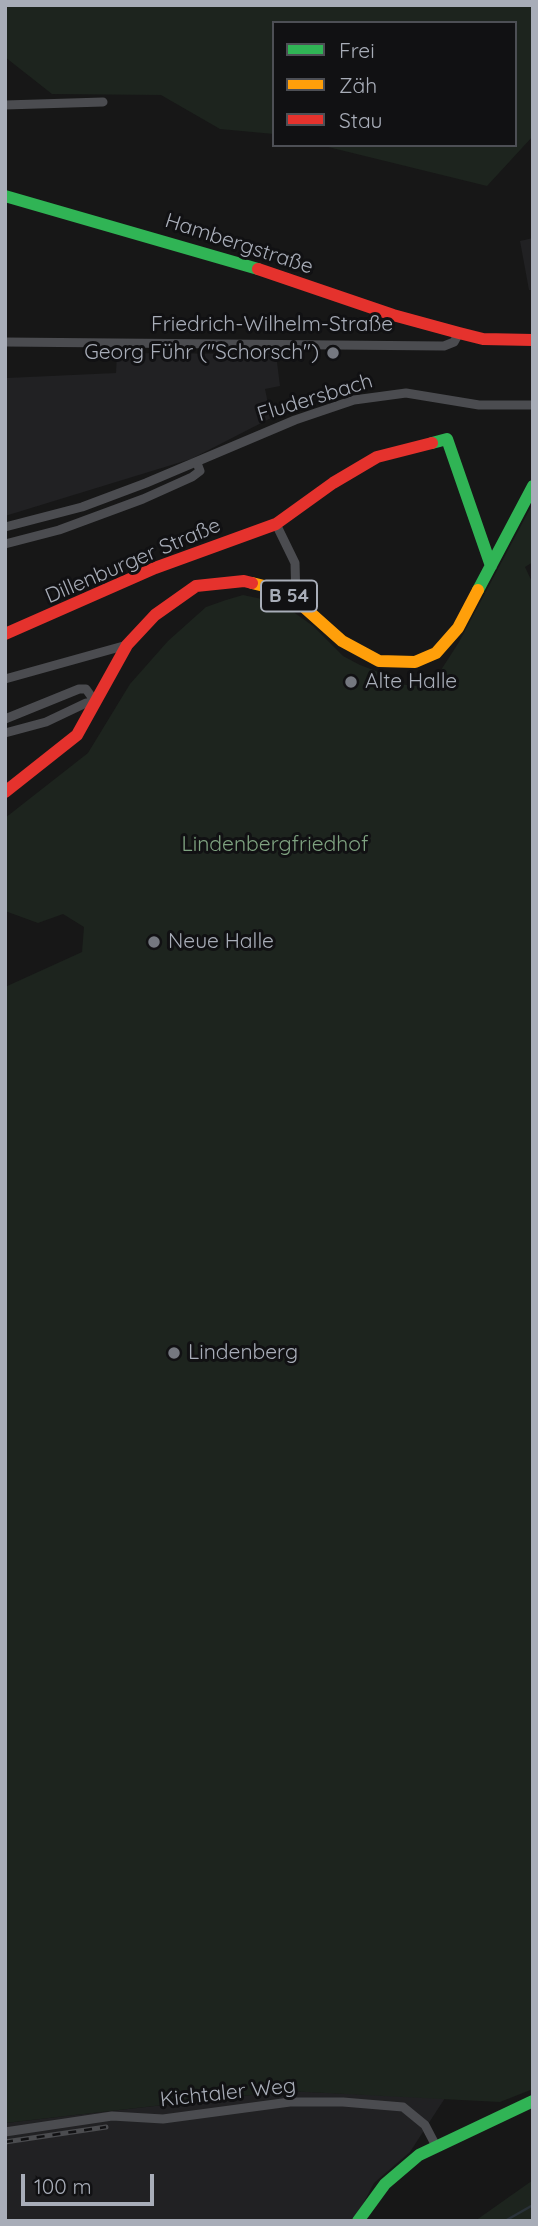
<!DOCTYPE html>
<meta charset="utf-8">
<style>
body{margin:0}
#map{position:relative;width:538px;height:2226px;overflow:hidden;background:#171717;font-family:Quicksand,sans-serif}
canvas{display:block}
.frame{position:absolute;inset:0;border:7px solid #a8adb8;pointer-events:none}
.legend{position:absolute;left:272px;top:21px;width:245px;height:126px;box-sizing:border-box;background:#111113;border:2px solid #4d4f55;margin:0;padding:9px 12px;list-style:none;font-size:21px;color:#a8adb8}
.legend li{display:flex;align-items:center;gap:14px;height:35px}
.legend b{width:35px;border:2px solid #4d4f55}
.scale{position:absolute;left:21px;top:2174px;width:133px;height:32px;box-sizing:border-box;border:4px solid #a8adb8;border-top:0;padding-left:9px;font-size:21px;line-height:24px;white-space:nowrap;color:#a8adb8;-webkit-text-stroke:5px #111113;paint-order:stroke}
</style>
<div id="map">
<canvas width="538" height="2226"></canvas>
<div class="frame"></div>
<ul class="legend">
<li><b style="height:9px;background:#30b455"></b>Frei</li>
<li><b style="height:9px;background:#ff9f0a"></b>Zäh</li>
<li><b style="height:9px;background:#e5322d"></b>Stau</li>
</ul>
<div class="scale">100 m</div>
</div>
<script>
const ctx = document.querySelector('canvas').getContext('2d');
ctx.lineJoin = 'round';
function fillPath(path, color) { ctx.fillStyle = color; ctx.fill(path, 'evenodd'); }
const shape = rows => new Path2D(rows.map(r => 'M' + r).join(''));
function stroke(path, color, width, dash) { ctx.strokeStyle = color; ctx.lineWidth = width; ctx.lineCap = dash ? 'butt' : 'round'; ctx.setLineDash(dash || []); ctx.stroke(path); }
function drawText(font, color, halo, rows, align = 'center') {
  ctx.font = font + ' Quicksand,sans-serif'; ctx.lineWidth = 6; ctx.setLineDash([]); ctx.textBaseline = 'middle'; ctx.strokeStyle = halo; ctx.fillStyle = color; for (const [text, x, y, turn = 0] of rows) {
    ctx.save(); ctx.translate(x, y); ctx.rotate((+turn || 0) * Math.PI / 180); ctx.textAlign = isNaN(turn) ? turn : align; if (halo) ctx.strokeText(text, 0, 0); ctx.fillText(text, 0, 0); ctx.restore();
  }
}
const built = shape([
 [533,238,533,290,529,290,520,241],
 [117,353,276,354,280,386,265,389,271,418,191,459,5,516,5,354,7,378,116,373],
 [286,2091,445,2098,410,2152,374,2183,354,2221,5,2221,5,2123]
]);
const green = shape([
 [5,5,533,5,533,136,487,186,320,145,515,145,515,23,274,23,274,134,220,129,161,95,52,94,5,57],
 [533,503,533,562,525,567,533,584,533,2089,500,2102,286,2091,5,2123,5,987,82,952,84,927,63,914,38,923,5,911,5,818,88,753,130,684,168,641,206,607,226,600,243,595,281,603,313,626,343,656,360,665,397,679,398,684,416,686,434,681,459,642],
 [533,2180,533,2221,475,2221]
]);
const stream = shape([
 [505,2221,533,2205]
]);
const street = shape([
 [5,105,103,102],
 [5,342,444,346,454,342,459,333],
 [276,524,295,563,296,600],
 [5,527,82,507,146,483,295,420,354,400,406,393,479,405,533,405],
 [5,544,59,530,143,499,192,477,200,471,197,463],
 [5,679,127,645],
 [5,719,79,689,86,689,96,703],
 [5,733,46,722,86,703,96,703],
 [5,2132,112,2116,163,2119,290,2102,343,2102,403,2107,425,2125,436,2146]
]);
const fast = shape([
 [5,196,258,269],
 [432,443,447,439,491,566],
 [478,590,533,486],
 [358,2221,385,2184,419,2155,533,2101]
]);
const slow = shape([
 [252,583,276,589,296,600,342,641,379,661,415,662,436,653,458,628,478,590]
]);
const jam = shape([
 [258,269,393,315,459,333,483,339,533,340],
 [5,634,155,568,276,524,333,483,377,457,432,443],
 [5,792,77,735,127,645,155,615,196,586,244,581,252,583]
]);
const rail = shape([
 [5,2142,106,2127]
]);
const markers = [
 [333,353,7,"#757880"],
 [351,682,7,"#757880"],
 [154,942,7,"#757880"],
 [174,1353,7,"#757880"]
];
const shields = [
 [289,596,56]
];
const shieldNames = [
 ["B 54",289,596]
];
const streetNames = [
 ["Hambergstraße",239,244,18],
 ["Friedrich-Wilhelm-Straße",272,325],
 ["Fludersbach",315,398,-17],
 ["Dillenburger Straße",133,561,-23],
 ["Kichtaler Weg",228,2093,-6]
];
const poiNames = [
 ["Georg Führ (\"Schorsch\")",319,353,"right"],
 ["Alte Halle",365,682],
 ["Neue Halle",168,942],
 ["Lindenberg",188,1353]
];
const parkNames = [
 ["Lindenbergfriedhof",275,845]
];
fillPath(built, '#212123');
fillPath(green, '#1d241e');
stroke(stream, '#2a3239', 2.5);
stroke(street, '#4b4c50', 9);
stroke(fast, '#30b455', 12);
stroke(slow, '#ff9f0a', 12);
stroke(jam, '#e5322d', 12);
stroke(rail, '#4b4c4f', 5);
stroke(rail, '#111113', 2.5, [8]);
for (const [x, y, r, color] of markers) { const dot = new Path2D(); dot.arc(x, y, r, 0, 2 * Math.PI); ctx.fillStyle = color; ctx.fill(dot); stroke(dot, '#111113', 2.5); }
for (const [x, y, w] of shields) { const box = new Path2D(); box.roundRect(x - w / 2, y - 15.5, w, 31, 5); ctx.fillStyle = '#111113'; ctx.fill(box); stroke(box, '#a8adb8', 2); }
drawText('bold 19px', '#a8adb8', null, shieldNames);
drawText('21px', '#a8adb8', '#111113', streetNames);
drawText('21px', '#a8adb8', '#111113', poiNames, 'left');
drawText('21px', '#7fa381', '#111113', parkNames);
</script>
